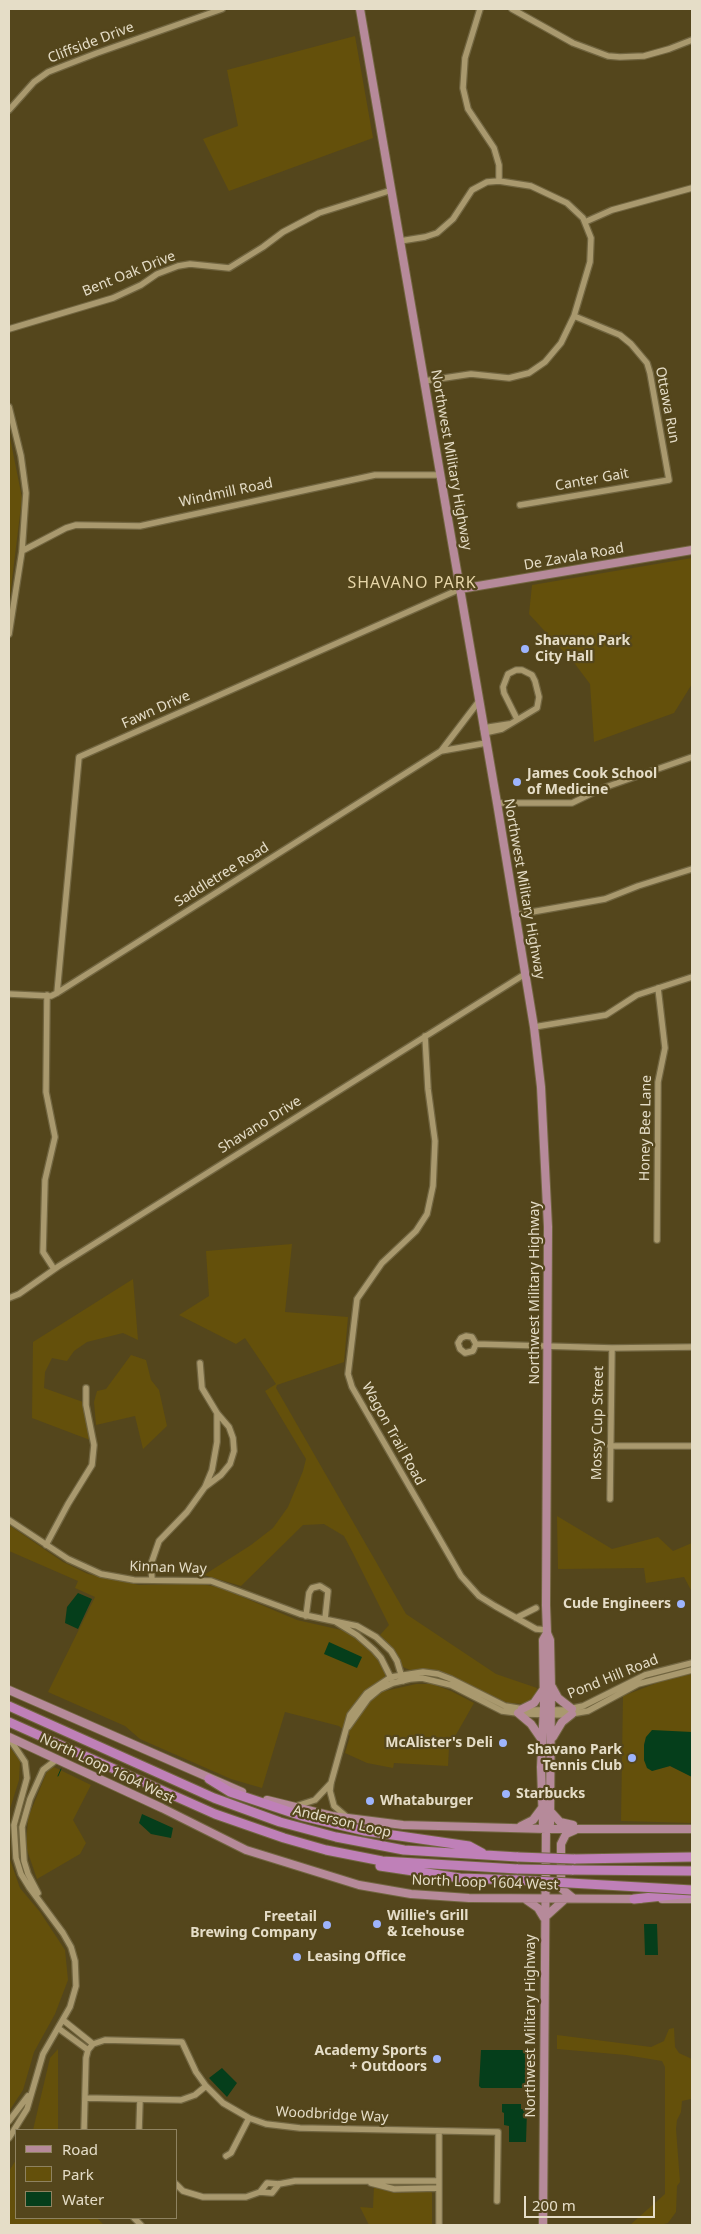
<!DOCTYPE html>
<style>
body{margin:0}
#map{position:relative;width:701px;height:2234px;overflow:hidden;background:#54461c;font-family:"Noto Sans",sans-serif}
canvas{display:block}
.frame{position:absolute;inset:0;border:10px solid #e5ddc7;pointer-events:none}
.legend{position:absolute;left:15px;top:2129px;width:162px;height:90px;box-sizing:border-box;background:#54461c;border:1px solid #8e8260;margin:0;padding:6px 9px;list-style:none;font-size:15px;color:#e5ddc7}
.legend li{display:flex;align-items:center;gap:10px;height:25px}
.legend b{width:25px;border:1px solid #8e8260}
.scale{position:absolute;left:524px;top:2196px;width:131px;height:22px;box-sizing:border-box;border:2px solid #e5ddc7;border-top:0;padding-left:6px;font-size:15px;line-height:18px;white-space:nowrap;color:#e5ddc7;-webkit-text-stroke:4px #54461c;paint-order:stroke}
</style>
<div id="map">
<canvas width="701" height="2234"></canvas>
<div class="frame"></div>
<ul class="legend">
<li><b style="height:6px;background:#b68a9a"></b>Road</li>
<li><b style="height:14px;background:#64500b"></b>Park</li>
<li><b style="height:14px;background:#053e1b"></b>Water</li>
</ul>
<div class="scale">200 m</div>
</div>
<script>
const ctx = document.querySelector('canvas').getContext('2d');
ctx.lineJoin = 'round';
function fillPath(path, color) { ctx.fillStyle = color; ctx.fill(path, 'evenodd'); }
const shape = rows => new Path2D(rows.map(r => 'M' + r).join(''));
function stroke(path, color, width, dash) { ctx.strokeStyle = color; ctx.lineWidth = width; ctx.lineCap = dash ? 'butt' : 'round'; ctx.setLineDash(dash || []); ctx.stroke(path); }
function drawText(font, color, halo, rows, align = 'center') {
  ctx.font = font + ' "Noto Sans",sans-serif'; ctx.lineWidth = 4.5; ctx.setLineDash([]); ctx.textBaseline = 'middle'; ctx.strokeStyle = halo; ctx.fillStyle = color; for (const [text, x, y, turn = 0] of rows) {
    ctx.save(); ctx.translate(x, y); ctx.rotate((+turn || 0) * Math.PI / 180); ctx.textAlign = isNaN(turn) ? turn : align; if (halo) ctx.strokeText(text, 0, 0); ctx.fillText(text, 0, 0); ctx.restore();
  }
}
const green = shape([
 [355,36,373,138,229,191,203,139,238,126,227,70],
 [9,433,22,498,9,604],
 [692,558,692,684,674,713,594,742,590,684,575,664,529,614,532,585],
 [292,1244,285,1312,348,1317,344,1362,277,1385,276,1388,406,1614,496,1674,537,1688,536,1697,532,1701,526,1704,508,1703,489,1696,454,1677,440,1673,427,1669,410,1670,403,1667,393,1648,380,1635,389,1625,354,1555,344,1536,324,1524,303,1525,241,1586,204,1575,251,1545,273,1528,288,1507,303,1471,306,1459,265,1391,276,1384,245,1338,236,1344,179,1315,209,1296,206,1251],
 [133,1279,138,1340,123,1333,87,1342,74,1351,67,1361,52,1358,45,1372,44,1388,83,1402,90,1440,32,1418,33,1342],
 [131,1355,146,1360,151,1380,159,1390,167,1426,143,1449,135,1416,96,1425,94,1402,97,1391,106,1389],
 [557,1516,612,1549,658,1537,673,1551,692,1543,692,1592,684,1577,646,1583,644,1568,558,1569],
 [9,1525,63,1562,88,1574,139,1585,202,1584,221,1588,297,1620,341,1630,353,1636,372,1652,386,1672,384,1679,373,1686,385,1691,416,1684,432,1684,451,1691,474,1703,449,1747,448,1766,394,1763,393,1768,367,1763,345,1753,350,1736,339,1726,285,1712,262,1788,231,1779,140,1739,125,1726,48,1692,95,1597,75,1588,78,1581,9,1551],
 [692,1674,692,1732,646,1737,644,1745,644,1760,652,1771,670,1766,692,1777,692,1823,621,1821,623,1696,667,1679],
 [9,1746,20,1761,19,1780,9,1812],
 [54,1767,91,1785,73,1820,86,1843,80,1854,37,1879,26,1847,28,1818,48,1769],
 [9,1857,20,1888,40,1912,65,1950,68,1980,55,2014,34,2052,23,2090,9,2111],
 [674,2028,675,2047,679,2053,692,2059,691,2099,682,2101,681,2112,677,2120,676,2129,680,2182,677,2186,676,2212,668,2223,660,2225,630,2225,665,2194,665,2067,662,2061,626,2055,557,2049,557,2035,651,2047,664,2041,669,2029],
 [58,2049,58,2130,33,2130,50,2058],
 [16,2160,16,2218,97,2218,104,2225,9,2225,9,2171],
 [374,2187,394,2193,430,2191,432,2193,432,2225,369,2225,360,2207,373,2208]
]);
const water = shape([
 [78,1593,92,1599,78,1629,65,1623,67,1607],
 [329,1642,362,1657,357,1668,324,1654],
 [652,1730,692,1732,692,1777,670,1766,652,1771,647,1768,644,1760,644,1745,646,1737],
 [142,1814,173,1828,171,1838,151,1834,139,1823],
 [644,1924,657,1924,658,1955,645,1955],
 [481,2050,525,2050,525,2088,481,2088,479,2086],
 [222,2068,237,2083,227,2097,209,2078],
 [502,2104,521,2104,521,2109,527,2110,526,2142,509,2142,509,2126,504,2125,504,2113,502,2112]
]);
const stream = shape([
 [58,1776,61,1769]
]);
const minor = shape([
 [480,9,465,58,463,88,468,109,494,148,499,165,499,181],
 [512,9,573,43,608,56,620,57,644,56,669,49,692,40],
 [9,110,34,82,48,72,97,53,222,9],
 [585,222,612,210,692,188],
 [400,241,425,237,437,233,453,219,472,190,487,182,499,181,531,186,567,203,583,218,591,238,590,262,574,316,561,343,545,362,529,373,509,378,471,374,424,381],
 [9,329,113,298,141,285,157,274,178,266,190,264,229,268,263,247,283,232,319,213,392,190],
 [9,407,21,456,26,493,22,551,9,634],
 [520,505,669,480,650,373,647,363,631,344,620,335,574,316],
 [22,551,66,528,76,525,140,526,375,475,441,475],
 [483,728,509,724],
 [484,733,502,729,537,708,539,697,535,681,532,675,522,670,516,670,508,674,503,687,504,693,517,719],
 [441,751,479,701],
 [497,803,572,803,603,788,692,757],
 [515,915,605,899,638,886,692,869],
 [57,993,79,757,460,589],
 [9,994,51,996,57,993,441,751,486,743],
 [47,995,46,1092,55,1137,45,1180,43,1252,54,1269],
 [534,1027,606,1015,637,995,692,977],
 [425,1036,428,1089,435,1141,433,1186,427,1214,416,1231,382,1263,357,1299,348,1374,352,1387,461,1576,479,1596,495,1606,536,1629,547,1630],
 [657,1240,658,1082,665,1048,658,988],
 [9,1298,19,1294,59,1266,525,974],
 [476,1344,473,1351,465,1353,460,1349,458,1343,461,1338,466,1336,472,1337,476,1344,612,1348,692,1347],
 [200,1363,202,1388,217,1413,229,1427,233,1438,234,1451,230,1464,221,1475,205,1487],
 [610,1446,692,1446],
 [610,1499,612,1348],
 [9,1520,68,1559,101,1574,134,1580,211,1581,300,1614,357,1626,376,1637,391,1651,397,1661,403,1681],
 [46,1545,68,1504,92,1465,94,1445,86,1405,86,1388],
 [152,1580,151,1564,159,1541,187,1512,205,1487,212,1470,217,1442,217,1413],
 [306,1616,309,1593,312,1588,320,1586,328,1591,325,1619],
 [516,1618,536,1608],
 [336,1622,357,1635,374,1650,381,1658,392,1680],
 [348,1727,368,1699,380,1689,393,1683,410,1679,422,1678,451,1685,502,1711,525,1714,565,1715,588,1711,638,1684,692,1670],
 [9,1738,25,1762,27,1778,14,1825,16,1858,21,1874,29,1887,63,1933,71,1947,75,1961,76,1986,70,2007,43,2054,27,2109,9,2138],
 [296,1806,315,1800,331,1783],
 [347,1817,334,1806,330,1791,331,1783,350,1715,367,1693,391,1677,423,1672,438,1674,451,1679,505,1706,530,1710,564,1710,583,1706,645,1675,692,1663],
 [38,1893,28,1874,24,1861,22,1827,30,1799,43,1770,56,1760],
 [63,2020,93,2044],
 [58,2028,88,2050],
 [85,2098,181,2100,195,2095,206,2086],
 [9,2121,28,2096],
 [84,2130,86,2058,88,2050,93,2044,105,2040,182,2042,196,2072,206,2086,223,2103,249,2118,266,2124,300,2128,498,2132,497,2201],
 [139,2130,140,2100],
 [226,2156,231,2153,249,2118],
 [371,2183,394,2189,439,2188],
 [176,2184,183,2191,203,2197,246,2197,260,2192,272,2193,279,2184],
 [260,2192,267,2183,279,2184,295,2181,439,2181],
 [134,2218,141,2225],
 [439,2225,439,2131]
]);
const major = shape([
 [360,9,497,803,534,1027,541,1087,548,1227,546,1605,547,1633,550,1640,551,1687,550,1824,546,1827],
 [460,589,692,550],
 [552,1687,558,1698,572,1709],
 [9,1690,242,1792],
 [522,1709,534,1703,543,1690],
 [518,1713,531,1724,542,1740],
 [9,1737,162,1808,246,1850,359,1885,411,1894,469,1898,640,1899],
 [553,1737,562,1722,572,1714],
 [267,1800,332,1816,403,1825,546,1829,692,1829],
 [550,1811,560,1822,573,1825],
 [521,1826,533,1820,542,1808],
 [573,1898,561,1888,561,1844,566,1834,575,1830],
 [525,1899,538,1908,544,1918,565,1899],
 [662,1899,692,1899],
 [543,2225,546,1829,543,1824,541,1767,544,1705,543,1640,547,1633]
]);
const highway = shape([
 [9,1706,214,1798,280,1822,336,1837,404,1850,518,1857],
 [9,1722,215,1814,284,1838,326,1850,382,1861,518,1869],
 [209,1779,230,1792,302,1816,365,1831,469,1846,482,1853],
 [574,1859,692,1857],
 [380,1866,460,1878,517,1880],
 [572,1870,692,1871],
 [634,1899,692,1893]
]);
const highwayBridge = shape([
 [518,1857,574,1859],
 [518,1869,572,1870],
 [517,1880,692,1890]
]);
const markers = [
 [525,649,5,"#9db4fd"],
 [517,782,5,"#9db4fd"],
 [681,1604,5,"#9db4fd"],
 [503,1743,5,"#9db4fd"],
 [632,1758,5,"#9db4fd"],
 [506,1794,5,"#9db4fd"],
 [370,1801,5,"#9db4fd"],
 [377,1924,5,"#9db4fd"],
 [327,1925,5,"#9db4fd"],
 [297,1957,5,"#9db4fd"],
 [437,2059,5,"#9db4fd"]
];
const streetNames = [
 ["Cliffside Drive",91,43,-21],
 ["Bent Oak Drive",129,274,-22],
 ["Ottawa Run",667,405,79],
 ["Northwest Military Highway",451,460,80],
 ["Canter Gait",592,480,-10],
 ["Windmill Road",226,493,-12],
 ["De Zavala Road",574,557,-10],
 ["Fawn Drive",156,710,-24],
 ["Saddletree Road",222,875,-32],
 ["Northwest Military Highway",524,889,80],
 ["Shavano Drive",260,1125,-32],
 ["Honey Bee Lane",646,1128,-89],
 ["Northwest Military Highway",535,1293,-90],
 ["Mossy Cup Street",598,1423,-89],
 ["Wagon Trail Road",393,1434,61],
 ["Kinnan Way",168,1568,2],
 ["Pond Hill Road",613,1677,-22],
 ["North Loop 1604 West",107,1769,25],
 ["Anderson Loop",342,1822,13],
 ["North Loop 1604 West",485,1883,2],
 ["Northwest Military Highway",531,2026,-90],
 ["Woodbridge Way",332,2115,3]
];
const poiNames = [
 ["Shavano Park",535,641],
 ["City Hall",535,657],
 ["James Cook School",527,774],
 ["of Medicine",527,790],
 ["Cude Engineers",671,1604,"right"],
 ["McAlister's Deli",493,1743,"right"],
 ["Shavano Park",622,1750,"right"],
 ["Tennis Club",622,1766,"right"],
 ["Starbucks",516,1794],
 ["Whataburger",380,1801],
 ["Willie's Grill",387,1916],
 ["& Icehouse",387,1932],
 ["Freetail",317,1917,"right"],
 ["Brewing Company",317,1933,"right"],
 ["Leasing Office",307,1957],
 ["Academy Sports",427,2051,"right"],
 ["+ Outdoors",427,2067,"right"]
];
const quarterNames = [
 ["SHAVANO PARK",412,583]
];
fillPath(green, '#64500b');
fillPath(water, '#053e1b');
stroke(stream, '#053e1b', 1);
stroke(minor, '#716540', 8);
stroke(major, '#716540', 10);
stroke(highway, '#716540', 11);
stroke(minor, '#a9996e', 5.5);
stroke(major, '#b68a9a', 8);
stroke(highway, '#bf80b8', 9);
stroke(highwayBridge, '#716540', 11, []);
stroke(highwayBridge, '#bf80b8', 9);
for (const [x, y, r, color] of markers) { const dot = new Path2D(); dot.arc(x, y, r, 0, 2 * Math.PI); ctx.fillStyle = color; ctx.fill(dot); stroke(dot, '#54461c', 2); }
drawText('14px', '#e5ddc7', '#54461c', streetNames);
drawText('bold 14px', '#e5ddc7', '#54461c', poiNames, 'left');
ctx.letterSpacing = '1px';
drawText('16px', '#e7d6a9', '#54461c', quarterNames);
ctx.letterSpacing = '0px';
</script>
